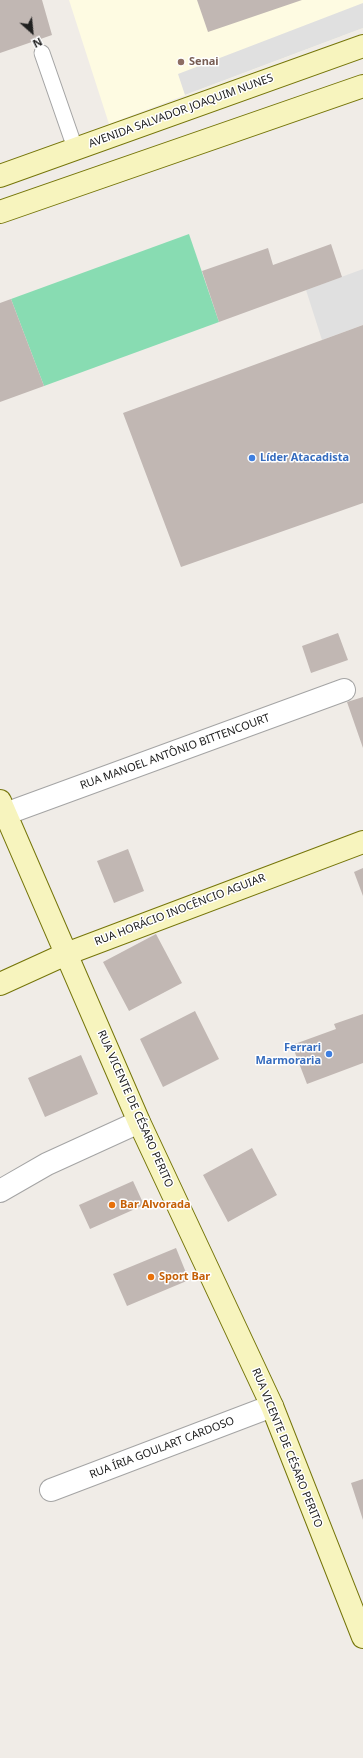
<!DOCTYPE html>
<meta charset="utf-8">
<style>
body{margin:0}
#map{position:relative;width:363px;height:1758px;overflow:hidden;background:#f0ece7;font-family:"Noto Sans",sans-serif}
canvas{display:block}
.north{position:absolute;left:12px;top:12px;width:40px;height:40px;-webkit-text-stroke:3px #fff;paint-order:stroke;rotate:153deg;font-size:11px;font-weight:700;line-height:16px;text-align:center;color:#202020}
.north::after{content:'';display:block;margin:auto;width:14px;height:18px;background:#202020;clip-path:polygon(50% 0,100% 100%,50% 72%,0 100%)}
</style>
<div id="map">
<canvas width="363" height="1758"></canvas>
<div class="north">N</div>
</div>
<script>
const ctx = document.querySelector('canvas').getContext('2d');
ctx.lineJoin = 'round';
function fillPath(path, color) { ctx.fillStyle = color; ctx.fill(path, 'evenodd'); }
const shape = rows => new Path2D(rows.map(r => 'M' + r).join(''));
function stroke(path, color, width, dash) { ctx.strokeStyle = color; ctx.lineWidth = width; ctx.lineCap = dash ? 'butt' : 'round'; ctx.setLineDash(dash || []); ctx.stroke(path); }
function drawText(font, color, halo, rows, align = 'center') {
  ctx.font = font + ' "Noto Sans",sans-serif'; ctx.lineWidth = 3; ctx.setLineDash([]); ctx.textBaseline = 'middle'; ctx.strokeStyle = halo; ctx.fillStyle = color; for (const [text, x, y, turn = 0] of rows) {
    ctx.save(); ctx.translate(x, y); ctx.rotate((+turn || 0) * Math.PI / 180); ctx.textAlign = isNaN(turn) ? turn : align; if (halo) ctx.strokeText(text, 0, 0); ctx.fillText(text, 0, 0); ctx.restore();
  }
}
const education = shape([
 [69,0,363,0,363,28,109,124]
]);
const pitch = shape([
 [189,234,219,322,44,386,11,299]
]);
const parking = shape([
 [363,3,363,28,185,95,178,74],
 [363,269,363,325,322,340,306,290]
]);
const building = shape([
 [0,0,42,0,52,35,0,53],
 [197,0,302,0,208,32],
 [331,244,342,277,219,322,202,271,268,248,273,265],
 [11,299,44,386,0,402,0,303],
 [363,325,363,503,181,567,123,413],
 [338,633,348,660,311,673,302,646],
 [363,697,363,748,347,702],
 [128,849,144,891,114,903,97,861],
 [363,868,363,896,354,872],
 [156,934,182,983,129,1011,103,962],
 [195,1011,219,1059,163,1087,140,1039],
 [363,1014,363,1063,307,1084,292,1045,336,1029,334,1024],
 [81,1055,98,1094,45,1117,28,1078],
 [252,1148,277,1195,228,1222,203,1175],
 [133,1181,144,1205,90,1229,79,1205],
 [176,1248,189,1280,127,1306,113,1274],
 [363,1479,363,1520,351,1483]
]);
const lane = shape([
 [42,53,75,148]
]);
const street = shape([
 [5,814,344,690],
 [0,1191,47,1164,139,1122],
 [51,1490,272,1406]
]);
const secondary = shape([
 [0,176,363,46],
 [0,212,363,86],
 [0,801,139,1122,272,1406,363,1637],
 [0,984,66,954,363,842]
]);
const markers = [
 [181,62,4,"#8d6e63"],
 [252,458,4,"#3f7fe0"],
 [329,1054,4,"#3f7fe0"],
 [112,1205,4,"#e8710a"],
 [151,1277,4,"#e8710a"]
];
const educationNames = [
 ["Senai",189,62]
];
const streetNames = [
 ["AVENIDA SALVADOR JOAQUIM NUNES",181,111,-20],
 ["RUA MANOEL ANTÔNIO BITTENCOURT",175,752,-20],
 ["RUA HORÁCIO INOCÊNCIO AGUIAR",180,910,-21],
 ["RUA VICENTE DE CÉSARO PERITO",135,1109,66],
 ["RUA ÍRIA GOULART CARDOSO",162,1448,-21],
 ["RUA VICENTE DE CÉSARO PERITO",287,1448,68]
];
const shopNames = [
 ["Líder Atacadista",260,458],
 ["Ferrari",321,1048,"right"],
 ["Marmoraria",321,1061,"right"]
];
const foodNames = [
 ["Bar Alvorada",120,1205],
 ["Sport Bar",159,1277]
];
fillPath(education, '#fefbe2');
fillPath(pitch, '#88dcb2');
fillPath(parking, '#e0e0e0');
fillPath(building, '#c1b7b3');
stroke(lane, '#a4a4a4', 17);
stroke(street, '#a4a4a4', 24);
stroke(secondary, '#757509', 24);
stroke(lane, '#fff', 15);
stroke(street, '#fff', 22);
stroke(secondary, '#f7f4be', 22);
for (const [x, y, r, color] of markers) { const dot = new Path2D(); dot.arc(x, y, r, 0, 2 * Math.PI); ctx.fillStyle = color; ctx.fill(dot); stroke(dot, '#fff', 1.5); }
drawText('bold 11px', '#785e54', '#fff', educationNames, 'left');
drawText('11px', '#202020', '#fff', streetNames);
drawText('bold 11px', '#366cbe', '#fff', shopNames, 'left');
drawText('bold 11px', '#c56008', '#fff', foodNames, 'left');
</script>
